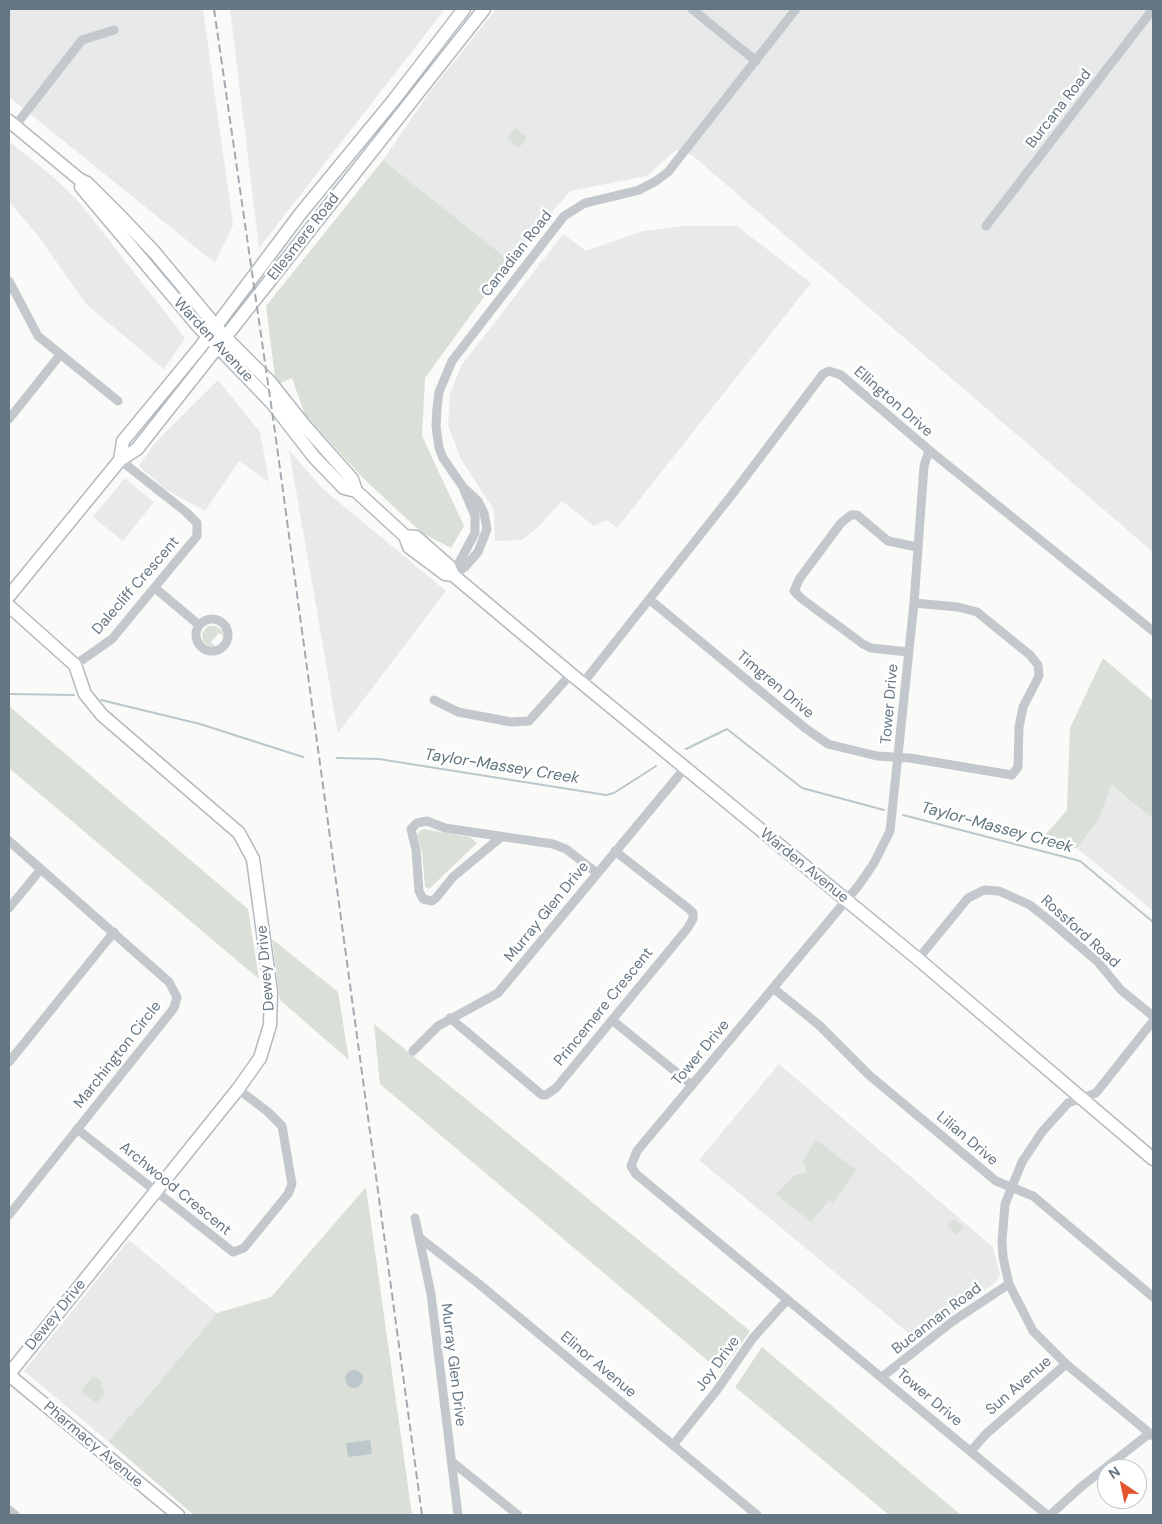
<!DOCTYPE html>
<style>
body{margin:0}
#map{position:relative;width:1162px;height:1524px;overflow:hidden;background:#fafaf8;font-family:"DM Sans",sans-serif}
canvas{display:block}
.frame{position:absolute;inset:0;border:10px solid #657683;pointer-events:none}
.north{position:absolute;left:1097px;top:1459px;width:50px;height:50px;box-sizing:border-box;background:#fff;border:1px solid #c1c8cd;border-radius:50%;rotate:326deg;font-size:14px;font-weight:700;line-height:20px;text-align:center;color:#657683}
.north::after{content:'';display:block;margin:auto;width:18px;height:22px;background:#e4572e;clip-path:polygon(50% 0,100% 100%,50% 72%,0 100%)}
</style>
<div id="map">
<canvas width="1162" height="1524"></canvas>
<div class="frame"></div>
<div class="north">N</div>
</div>
<script>
const ctx = document.querySelector('canvas').getContext('2d');
ctx.lineJoin = 'round';
function fillPath(path, color) { ctx.fillStyle = color; ctx.fill(path, 'evenodd'); }
const shape = rows => new Path2D(rows.map(r => 'M' + r).join(''));
function stroke(path, color, width, dash) { ctx.strokeStyle = color; ctx.lineWidth = width; ctx.lineCap = dash ? 'butt' : 'round'; ctx.setLineDash(dash || []); ctx.stroke(path); }
function drawText(font, color, halo, rows, align = 'center') {
  ctx.font = font + ' "DM Sans",sans-serif'; ctx.lineWidth = 5; ctx.setLineDash([]); ctx.textBaseline = 'middle'; ctx.strokeStyle = halo; ctx.fillStyle = color; for (const [text, x, y, turn = 0] of rows) {
    ctx.save(); ctx.translate(x, y); ctx.rotate((+turn || 0) * Math.PI / 180); ctx.textAlign = isNaN(turn) ? turn : align; if (halo) ctx.strokeText(text, 0, 0); ctx.fillText(text, 0, 0); ctx.restore();
  }
}
const built = shape([
 [9,9,203,9,233,225,215,263,9,97],
 [230,9,445,9,259,248],
 [496,9,1153,9,1153,552,693,156,676,150,647,176,570,191,510,261,383,160,429,93],
 [9,141,53,177,80,203,185,338,164,369,87,305,38,236,9,201],
 [684,226,737,226,811,283,617,528,607,520,594,526,562,501,538,527,522,540,495,541,494,510,461,459,448,425,450,394,461,366,563,234,586,251,643,231],
 [218,380,260,432,269,482,239,461,205,511,165,489,139,466,154,444],
 [289,450,323,489,446,591,338,733],
 [125,478,154,502,123,541,93,517],
 [1110,785,1153,819,1153,911,1077,848,1099,819],
 [779,1064,993,1247,1000,1274,996,1282,917,1340,699,1160],
 [129,1240,217,1313,109,1442,24,1371]
]);
const green = shape([
 [515,128,527,137,519,148,507,138],
 [383,160,510,261,425,378,422,436,464,526,451,548,422,533,364,479,305,415,292,378,276,385,266,306],
 [208,626,216,626,223,631,224,637,219,633,211,642,216,647,208,646,203,641,202,633],
 [1103,658,1153,701,1153,819,1111,785,1099,819,1077,848,1039,842,1067,810,1070,728],
 [9,706,248,909,259,979,9,768],
 [424,829,470,837,477,843,429,889,425,887,422,852,417,836,419,831],
 [272,939,338,992,349,1060,280,1000],
 [374,1024,750,1331,721,1372,380,1084],
 [816,1140,856,1170,833,1203,829,1200,811,1222,776,1194,795,1175,807,1173,803,1160],
 [366,1187,412,1515,194,1515,109,1442,129,1416,131,1416,217,1313,271,1297],
 [954,1219,964,1227,957,1235,947,1226],
 [762,1347,961,1515,889,1515,735,1387],
 [93,1376,103,1382,100,1386,106,1392,96,1403,81,1391]
]);
const water = shape([
 '345 1379a9 9 0 1 1 18 0a9 9 0 1 1-18 0Z',
 [370,1440,372,1454,348,1457,346,1443]
]);
const stream = shape([
 [9,694,74,695],
 [101,700,200,724,303,757],
 [686,749,727,729,802,788,884,810],
 [337,758,379,759,606,795,614,793,656,766],
 [903,815,1080,861,1153,922]
]);
const street = shape([
 [692,9,756,61],
 [15,126,82,40,114,30],
 [986,226,1153,9],
 [9,281,38,336,118,401],
 [9,419,60,355],
 [929,450,924,466,914,603,890,831,874,863,859,885,637,1151,631,1166,636,1174,1047,1515],
 [453,574,475,533,475,516,464,490],
 [453,575,465,567,478,552,487,529,484,513,478,501,463,487,443,458,439,448,436,426,437,408,439,392,452,361,564,216,585,203,639,190,656,181,668,172,796,9],
 [155,588,199,625],
 [649,599,805,728,828,744,877,756,910,758,1012,775,1018,767,1019,727,1023,707,1039,676,1038,665,1030,655,977,612,958,607,914,603],
 '196 635a16 16 0 1 1 32 0a16 16 0 1 1-32 0Z',
 [908,652,871,648,863,644,802,599,794,591,800,578,841,523,851,515,857,515,888,541,917,547],
 [75,665,112,639,197,536,197,523,186,512,120,460],
 [583,683,734,492,823,374,829,371,841,375,929,450,1153,631],
 [434,700,458,712,511,722,529,721,571,674],
 [501,837,453,877,436,898,432,901,423,899,419,891,416,850,411,829,417,823,427,821,445,828,553,844,566,849,597,873],
 [9,841,169,982,177,997,174,1008,9,1215],
 [9,908,41,869],
 [918,959,968,898,984,890,999,891,1030,905,1055,925,1097,961,1121,990,1153,1016],
 [773,988,819,1025,869,1075,996,1181,1033,1196,1153,1297],
 [450,1018,542,1095,546,1095,556,1088,687,929,693,919,693,913,689,909,615,851],
 [612,1020,692,1085],
 [1153,1021,1096,1093,1068,1103,1042,1132,1022,1162,1005,1204,1002,1241,1003,1257,1009,1284,1033,1331,1066,1364,1153,1436],
 [413,1051,438,1026,498,993,685,768],
 [9,1062,114,932],
 [77,1129,233,1252,244,1248,288,1194,292,1184,282,1126,268,1112,238,1089],
 [415,1218,431,1294,458,1515],
 [420,1238,479,1284,757,1515],
 [882,1377,953,1321,1009,1284],
 [673,1445,717,1390,753,1338,787,1300],
 [971,1451,986,1434,1066,1364],
 [451,1461,518,1515],
 [9,1510,15,1515],
 [1050,1515,1081,1487,1150,1433]
]);
const secondary = shape([
 [9,121,79,179,87,183,119,215,155,253,225,337,270,382,305,426,352,479,356,491,405,536,409,547,445,574,453,575],
 [81,187,198,326,272,403,314,457,344,488,356,491],
 [120,460,123,441,198,350,301,213,393,101,464,9],
 [405,536,416,537,449,566,453,575,571,674,918,959,1153,1159],
 [9,596,120,460,137,449,484,9],
 [9,606,75,665,85,694,102,715,239,833,253,859,271,992,270,1025,260,1058,238,1089,9,1374],
 [9,1375,178,1515]
]);
const rail = shape([
 [214,9,275,432,422,1515]
]);
const streetNames = [
 ["Burcana Road",1059,109,-52],
 ["Ellesmere Road",304,237,-52],
 ["Canadian Road",517,254,-52],
 ["Warden Avenue",213,340,47],
 ["Ellington Drive",893,402,41],
 ["Dalecliff Crescent",136,586,-49],
 ["Timgren Drive",775,685,40],
 ["Tower Drive",890,704,-85],
 ["Warden Avenue",804,866,39],
 ["Murray Glen Drive",547,912,-51],
 ["Rossford Road",1080,932,42],
 ["Dewey Drive",266,968,-95],
 ["Princemere Crescent",604,1007,-51],
 ["Tower Drive",701,1053,-50],
 ["Marchington Circle",118,1055,-52],
 ["Lilian Drive",967,1139,40],
 ["Archwood Crescent",175,1189,39],
 ["Dewey Drive",56,1315,-51],
 ["Bucannan Road",937,1319,-37],
 ["Joy Drive",718,1364,-54],
 ["Murray Glen Drive",453,1365,83],
 ["Elinor Avenue",598,1365,40],
 ["Sun Avenue",1019,1386,-41],
 ["Tower Drive",929,1398,40],
 ["Pharmacy Avenue",93,1445,40]
];
const waterNames = [
 ["Taylor-Massey Creek",502,767,9],
 ["Taylor-Massey Creek",997,828,15]
];
fillPath(built, '#e8e9e9');
fillPath(green, '#dadfd7');
fillPath(water, '#bbc7cb');
stroke(stream, '#bbc7cb', 2);
stroke(secondary, '#b3babf', 15);
stroke(street, '#c3c8cc', 9);
stroke(secondary, '#fff', 12);
stroke(rail, '#a2aab0', 2, [8, 4]);
drawText('15px', '#657683', '#fff', streetNames);
drawText('italic 16px', '#60757c', '#fff', waterNames);
</script>
